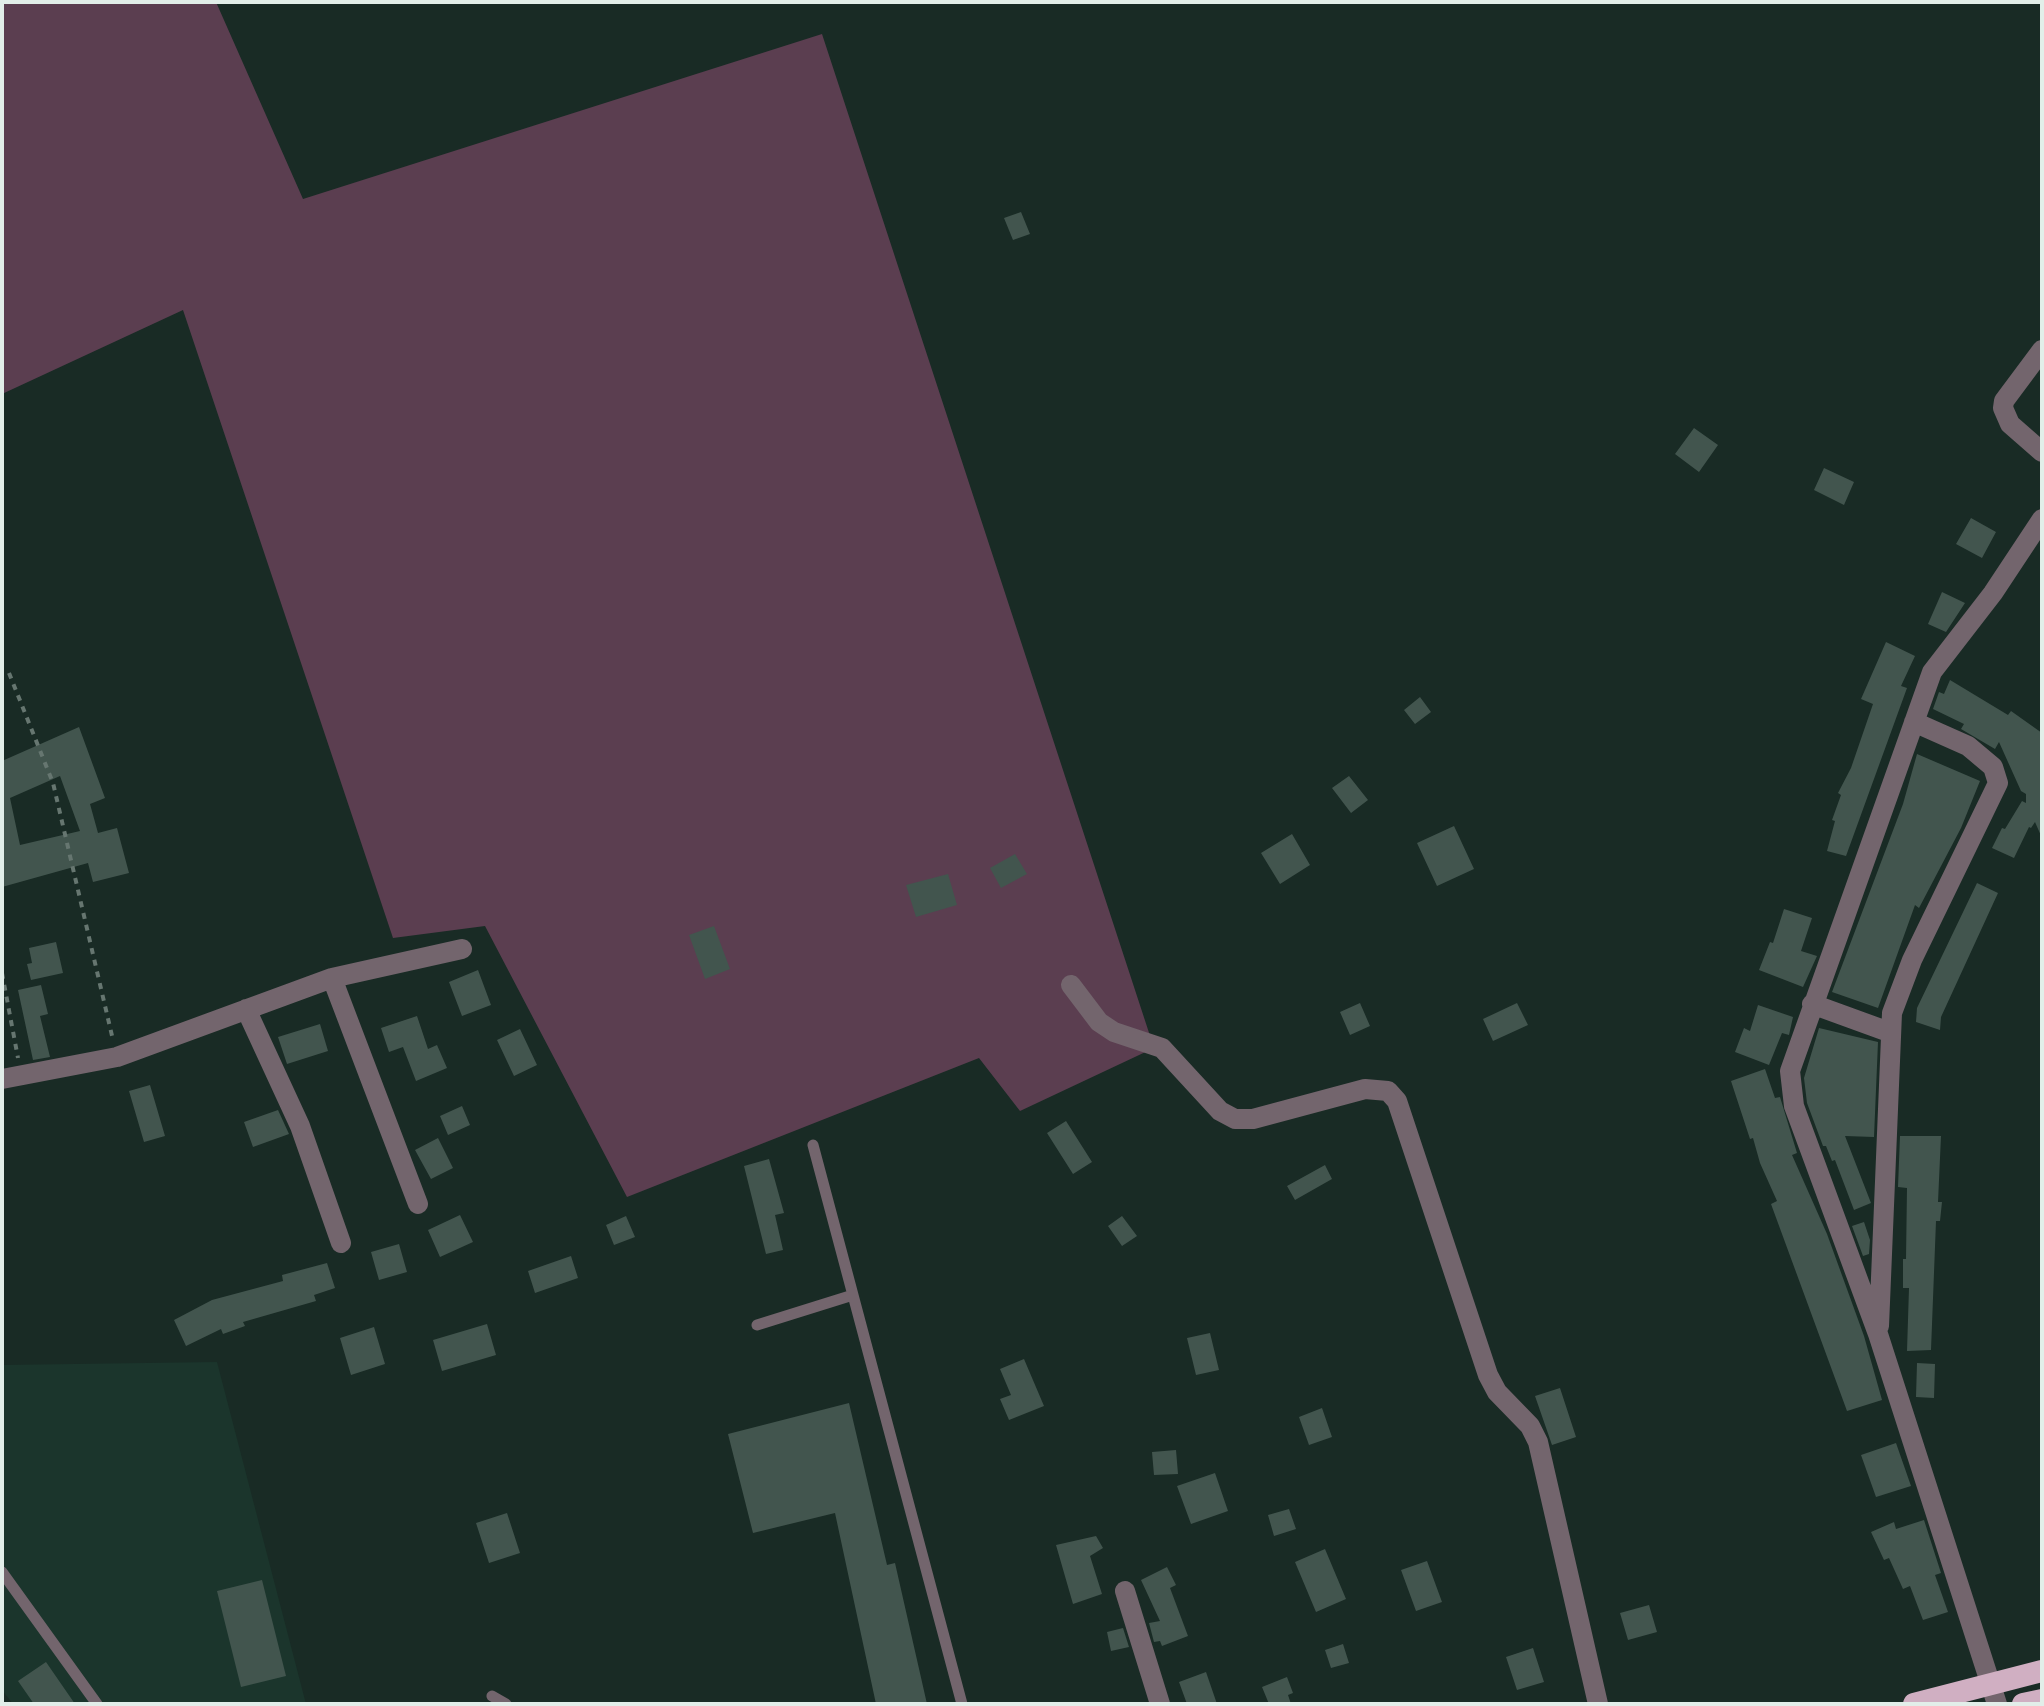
<!DOCTYPE html>
<style>
body{margin:0}
#map{position:relative;width:2044px;height:1706px;overflow:hidden;background:#192b25;font-family:"Libre Baskerville",serif}
canvas{display:block}
.frame{position:absolute;inset:0;border:4px solid #e2eee9;pointer-events:none}
</style>
<div id="map">
<canvas width="2044" height="1706"></canvas>
<div class="frame"></div>
</div>
<script>
const ctx = document.querySelector('canvas').getContext('2d');
ctx.lineJoin = 'round';
function fillPath(path, color) { ctx.fillStyle = color; ctx.fill(path, 'evenodd'); }
const shape = rows => new Path2D(rows.map(r => 'M' + r).join(''));
function stroke(path, color, width, dash) { ctx.strokeStyle = color; ctx.lineWidth = width; ctx.lineCap = dash ? 'butt' : 'round'; ctx.setLineDash(dash || []); ctx.stroke(path); }
const built = shape([
 [217,1362,306,1704,13,1704,2,1690,2,1365]
]);
const green = shape([
 [2,2,216,2,303,199,822,34,1154,1048,1020,1111,979,1058,627,1197,485,926,393,938,183,310,2,394]
]);
const building = shape([
 [1021,212,1030,234,1013,240,1004,218],
 [1694,428,1718,445,1699,472,1675,454],
 [1824,468,1854,482,1844,505,1814,490],
 [1971,518,1996,532,1982,558,1956,544],
 [1942,592,1965,603,1946,632,1928,624],
 [1886,642,1915,656,1901,686,1907,688,1846,856,1827,851,1835,821,1832,820,1841,795,1838,793,1851,768,1873,704,1861,699],
 [1950,680,2008,715,2011,711,2042,733,2042,838,2035,822,2031,828,2029,827,2014,858,1992,848,2002,828,2005,829,2022,801,2026,803,2026,794,2021,791,1999,742,1995,749,1961,729,1964,724,1933,709,1939,692,1944,694],
 [1420,697,1431,712,1415,724,1404,710],
 [79,727,105,798,90,804,98,833,117,828,129,873,93,882,88,863,2,887,2,761],
 [60,776,80,831,20,845,10,798],
 [1917,754,1980,781,1961,828,1919,908,1915,905,1878,1008,1832,992,1903,804],
 [1349,776,1368,800,1351,813,1332,788],
 [1454,826,1474,869,1437,886,1417,843],
 [1292,834,1310,865,1280,884,1261,853],
 [1015,854,1027,874,1001,888,990,868],
 [948,874,957,905,916,917,906,885],
 [1977,883,1998,893,1941,1017,1940,1030,1916,1022,1917,1008],
 [1784,909,1812,918,1801,951,1817,956,1803,987,1759,970,1770,942,1773,943],
 [714,926,730,969,705,979,689,935],
 [56,942,63,973,31,980,27,964,32,963,29,948],
 [478,970,491,1005,462,1016,449,982],
 [41,985,48,1014,40,1016,50,1057,33,1060,18,990],
 [1360,1003,1370,1026,1350,1035,1340,1012],
 [1517,1003,1528,1025,1493,1041,1483,1019],
 [1758,1005,1793,1017,1789,1035,1782,1033,1769,1065,1735,1052,1744,1028,1750,1031],
 [417,1016,428,1049,437,1045,447,1068,416,1081,403,1047,389,1052,381,1028],
 [320,1024,328,1051,287,1064,278,1037],
 [1819,1028,1878,1042,1874,1137,1845,1136,1871,1203,1854,1210,1835,1160,1832,1161,1826,1146,1823,1146,1807,1103,1804,1078],
 [520,1029,537,1065,514,1076,497,1040],
 [1765,1069,1775,1098,1780,1097,1797,1153,1792,1155,1827,1234,1864,1336,1882,1400,1847,1411,1771,1204,1777,1201,1760,1163,1753,1138,1750,1139,1731,1081],
 [150,1085,165,1136,144,1142,129,1091],
 [462,1106,470,1125,448,1135,440,1116],
 [278,1110,289,1134,253,1147,244,1122],
 [1066,1121,1092,1162,1073,1174,1047,1133],
 [1900,1136,1941,1136,1938,1202,1942,1202,1940,1221,1936,1221,1931,1350,1907,1351,1909,1288,1903,1288,1903,1259,1906,1259,1907,1188,1898,1187],
 [438,1138,453,1168,431,1179,415,1150],
 [769,1159,784,1213,775,1215,783,1250,766,1254,744,1166],
 [1325,1165,1332,1179,1295,1200,1287,1186],
 [460,1215,473,1242,440,1257,428,1230],
 [626,1216,635,1237,614,1245,606,1225],
 [1122,1216,1137,1236,1122,1246,1108,1226],
 [1864,1222,1870,1240,1869,1254,1863,1256,1852,1226],
 [399,1244,407,1272,379,1280,371,1252],
 [571,1256,578,1278,535,1293,528,1271],
 [327,1263,335,1288,314,1295,316,1301,243,1322,245,1326,223,1334,221,1329,186,1346,174,1320,212,1300,283,1281,282,1275],
 [487,1324,496,1355,442,1371,433,1340],
 [374,1327,385,1364,351,1375,340,1338],
 [1210,1333,1219,1370,1196,1375,1187,1338],
 [1024,1359,1044,1406,1009,1420,1000,1399,1011,1395,1000,1369],
 [1917,1363,1935,1364,1934,1398,1916,1397],
 [1560,1388,1576,1437,1552,1445,1535,1396],
 [849,1403,887,1565,895,1563,927,1704,876,1704,835,1513,753,1533,728,1434],
 [1322,1408,1332,1437,1309,1445,1299,1417],
 [1896,1443,1911,1486,1876,1497,1861,1455],
 [1176,1450,1178,1474,1154,1475,1152,1452],
 [1215,1473,1228,1511,1191,1524,1177,1486],
 [1289,1509,1296,1529,1274,1536,1268,1515],
 [507,1513,520,1553,489,1563,476,1523],
 [1924,1520,1941,1573,1935,1575,1948,1612,1923,1620,1910,1586,1903,1589,1889,1558,1884,1560,1871,1532,1894,1522,1896,1529],
 [1096,1536,1103,1548,1090,1556,1102,1594,1073,1604,1056,1545],
 [1325,1549,1346,1599,1316,1612,1295,1562],
 [1427,1561,1442,1602,1416,1611,1401,1570],
 [1167,1567,1176,1585,1170,1588,1188,1636,1162,1646,1160,1641,1154,1642,1149,1623,1160,1621,1141,1580],
 [262,1580,286,1676,241,1687,217,1591],
 [1649,1605,1657,1632,1628,1640,1620,1613],
 [1123,1628,1129,1647,1111,1651,1107,1632],
 [1343,1644,1349,1663,1331,1668,1325,1650],
 [1533,1648,1544,1682,1517,1690,1506,1657],
 [46,1662,75,1704,34,1704,18,1681],
 [1206,1672,1217,1704,1187,1704,1179,1682],
 [1287,1677,1293,1693,1288,1695,1291,1704,1269,1704,1262,1687]
]);
const path = shape([
 [9,673,53,783,113,1040],
 [2,973,18,1058]
]);
const service = shape([
 [813,1145,962,1704],
 [757,1325,853,1295],
 [2,1572,97,1704],
 [492,1696,506,1704]
]);
const minor = shape([
 [2042,350,2004,401,2003,408,2010,424,2042,452],
 [332,978,418,1204],
 [1071,985,1099,1022,1114,1032,1162,1048,1220,1111,1235,1119,1253,1119,1365,1089,1388,1091,1397,1101,1488,1375,1497,1392,1530,1426,1538,1442,1598,1704],
 [1812,1004,1889,1032],
 [246,1009,300,1126,341,1243],
 [2,1079,117,1057,332,978,462,949],
 [1879,1326,1892,1013,1912,960,1998,783,1993,767,1968,746,1914,722],
 [1125,1591,1160,1704],
 [1997,1704,1878,1334,1794,1106,1790,1071,1932,672,1993,593,2042,519]
]);
const trunk = shape([
 [1914,1704,2042,1671],
 [2023,1704,2042,1700]
]);
fillPath(built, '#1b352c');
fillPath(green, '#5b3e50');
fillPath(building, '#42554e');
stroke(path, '#667670', 4, [6, 6]);
stroke(service, '#73656d', 11);
stroke(minor, '#73656d', 20);
stroke(trunk, '#d0afc2', 22);
</script>
